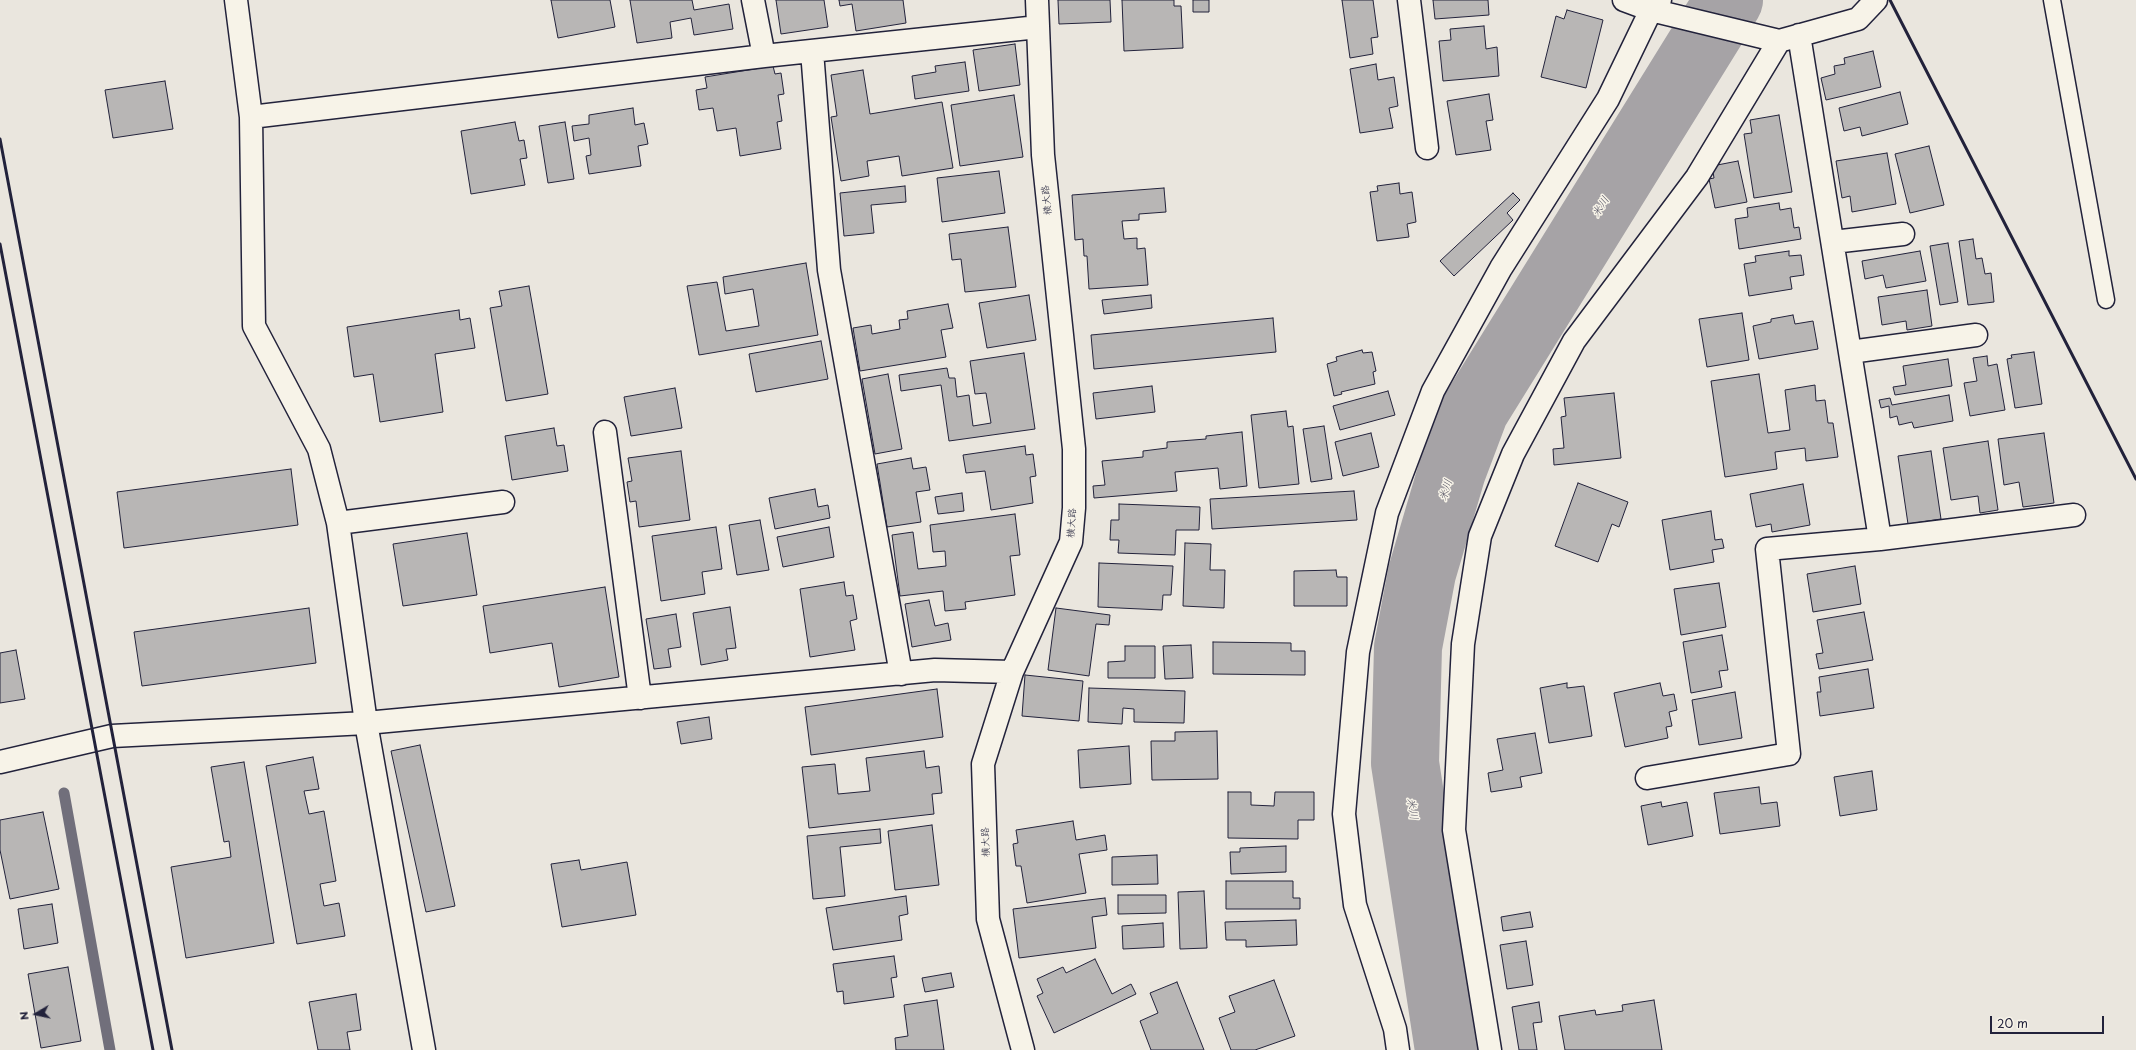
<!DOCTYPE html>
<meta charset="utf-8">
<style>
body{margin:0}
#map{position:relative;width:2136px;height:1050px;overflow:hidden;background:#eae6de;font-family:"Playpen Sans",sans-serif}
canvas{display:block}
.north{position:absolute;left:16px;top:994px;width:40px;height:40px;-webkit-text-stroke:3px #f7f3e8;paint-order:stroke;rotate:261deg;font-size:11px;font-weight:700;line-height:16px;text-align:center;color:#22223b}
.north::after{content:'';display:block;margin:auto;width:14px;height:18px;background:#22223b;clip-path:polygon(50% 0,100% 100%,50% 72%,0 100%)}
.scale{position:absolute;left:1990px;top:1016px;width:114px;height:18px;box-sizing:border-box;border:2px solid #22223b;border-top:0;padding-left:5px;font-size:12px;line-height:14px;white-space:nowrap;color:#22223b;-webkit-text-stroke:3px #f7f3e8;paint-order:stroke}
</style>
<div id="map">
<canvas width="2136" height="1050"></canvas>
<div class="north">N</div>
<div class="scale">20 m</div>
</div>
<script>
const ctx = document.querySelector('canvas').getContext('2d');
ctx.lineJoin = 'round';
const shape = rows => new Path2D(rows.map(r => 'M' + r).join(''));
function stroke(path, color, width, dash) { ctx.strokeStyle = color; ctx.lineWidth = width; ctx.lineCap = dash ? 'butt' : 'round'; ctx.setLineDash(dash || []); ctx.stroke(path); }
function fillPath(path, color) { ctx.fillStyle = color; ctx.fill(path, 'evenodd'); }
function drawText(font, color, halo, rows, align = 'center') {
  ctx.font = font + ' "Playpen Sans","Klee One",sans-serif'; ctx.lineWidth = 3; ctx.setLineDash([]); ctx.textBaseline = 'middle'; ctx.strokeStyle = halo; ctx.fillStyle = color; for (const [text, x, y, turn = 0] of rows) {
    ctx.save(); ctx.translate(x, y); ctx.rotate((+turn || 0) * Math.PI / 180); ctx.textAlign = isNaN(turn) ? turn : align; if (halo) ctx.strokeText(text, 0, 0); ctx.fillText(text, 0, 0); ctx.restore();
  }
}
const stream = shape([
 [64,793,110,1050]
]);
const river = shape([
 [1449,1050,1405,763,1408,647,1422,573,1452,471,1475,410,1729,0]
]);
const building = shape([
 [551,0,610,0,615,27,558,38,551,0],
 [630,0,692,0,694,10,729,4,733,29,694,35,691,18,670,22,672,38,637,43,630,0],
 [776,0,824,0,828,27,781,34,776,0],
 [839,0,903,0,906,23,856,31,852,4,840,6,839,0],
 [1058,0,1110,0,1111,22,1059,24,1058,0],
 [1122,0,1174,0,1174,6,1181,6,1183,48,1124,51,1122,0],
 [1193,0,1209,0,1209,12,1193,12,1193,0],
 [1342,0,1373,0,1378,37,1371,38,1373,54,1350,58,1342,0],
 [1433,0,1488,0,1489,15,1435,19,1433,0],
 [1567,10,1603,20,1586,88,1541,77,1556,16,1564,19,1567,10],
 [1484,26,1486,49,1497,47,1499,76,1443,81,1439,41,1451,40,1450,29,1484,26],
 [1015,44,1020,85,979,91,973,50,1015,44],
 [1873,51,1881,87,1826,100,1821,78,1835,74,1834,66,1845,64,1844,58,1873,51],
 [965,62,969,91,915,99,912,76,936,72,935,66,965,62],
 [1376,64,1378,80,1394,77,1398,106,1389,108,1393,128,1360,133,1350,69,1376,64],
 [773,66,775,74,781,73,784,94,778,95,782,121,777,122,781,149,740,156,736,128,717,131,713,108,699,110,696,90,707,88,705,77,773,66],
 [863,70,870,114,942,102,953,168,902,176,899,156,867,161,869,176,841,181,831,117,837,116,831,75,863,70],
 [165,81,173,129,113,138,105,90,165,81],
 [1900,92,1908,124,1862,136,1860,127,1844,131,1839,108,1900,92],
 [1489,94,1493,120,1486,121,1491,150,1456,155,1447,101,1489,94],
 [1014,95,1023,157,960,166,951,105,1014,95],
 [633,108,635,125,644,123,648,144,638,146,641,166,589,174,586,156,591,155,589,138,574,141,572,126,589,124,589,115,633,108],
 [1779,115,1792,192,1754,198,1744,134,1752,133,1750,120,1779,115],
 [515,122,519,141,524,140,527,158,520,159,525,185,471,194,461,131,515,122],
 [565,122,574,179,548,183,539,126,565,122],
 [1929,146,1944,205,1910,213,1895,154,1929,146],
 [1887,153,1896,204,1852,212,1850,196,1842,198,1836,161,1887,153],
 [1738,161,1747,202,1715,208,1709,179,1714,178,1712,166,1738,161],
 [999,171,1005,213,942,222,937,178,999,171],
 [1399,183,1400,194,1412,192,1416,222,1407,224,1409,237,1377,241,1370,192,1378,191,1377,186,1399,183],
 [905,186,906,202,871,205,874,233,844,236,840,193,905,186],
 [1164,188,1166,212,1139,214,1139,220,1122,221,1124,239,1137,238,1137,249,1145,248,1148,285,1089,289,1087,256,1084,256,1083,239,1075,240,1072,195,1164,188],
 [1513,193,1520,200,1507,213,1513,220,1454,276,1440,261,1513,193],
 [1779,203,1780,210,1791,208,1794,228,1799,227,1801,239,1739,249,1735,219,1748,217,1747,208,1779,203],
 [1008,227,1016,287,965,292,961,259,952,260,949,234,1008,227],
 [1973,239,1976,259,1982,258,1985,274,1991,273,1994,302,1968,305,1959,241,1973,239],
 [1948,243,1958,302,1940,305,1930,246,1948,243],
 [1789,251,1789,256,1801,255,1804,275,1790,277,1792,289,1749,296,1744,264,1756,262,1755,256,1789,251],
 [1920,251,1926,281,1886,288,1883,275,1865,279,1862,261,1920,251],
 [806,263,818,335,699,355,687,286,717,282,726,331,759,326,753,289,725,294,723,277,806,263],
 [529,286,548,394,506,401,490,308,502,306,499,291,529,286],
 [1927,290,1932,326,1907,330,1906,321,1882,325,1878,297,1927,290],
 [1029,295,1036,340,987,348,979,303,1029,295],
 [1151,295,1152,308,1104,314,1102,300,1151,295],
 [948,304,953,328,941,330,946,357,860,371,853,328,871,325,872,334,900,329,899,320,908,319,907,311,948,304],
 [459,310,460,320,470,318,475,348,435,354,443,412,380,422,373,374,354,377,347,327,459,310],
 [1742,313,1749,360,1707,367,1699,319,1742,313],
 [1793,315,1795,324,1813,321,1818,349,1759,359,1753,326,1771,322,1771,319,1793,315],
 [1273,318,1276,352,1094,369,1091,335,1273,318],
 [821,341,828,379,756,392,749,354,821,341],
 [1362,350,1363,353,1372,352,1376,371,1373,372,1375,384,1341,392,1342,394,1334,396,1327,364,1337,361,1336,357,1362,350],
 [2034,352,2042,404,2015,408,2007,359,2012,358,2011,355,2034,352],
 [1024,353,1035,429,949,441,941,385,901,391,899,375,947,368,949,378,955,378,957,397,969,395,973,426,991,423,986,393,975,394,970,361,1024,353],
 [1987,356,1988,366,1997,364,2005,410,1970,416,1964,383,1977,381,1973,358,1987,356],
 [1948,359,1952,386,1895,395,1893,387,1906,385,1903,366,1948,359],
 [888,374,902,449,875,454,862,379,888,374],
 [1759,374,1768,433,1790,430,1785,390,1815,385,1816,401,1825,400,1828,423,1833,423,1838,457,1806,461,1805,448,1775,452,1777,469,1725,477,1711,381,1759,374],
 [1152,386,1155,412,1096,419,1093,393,1152,386],
 [675,388,682,428,631,436,624,397,675,388],
 [1388,391,1395,415,1340,430,1333,406,1388,391],
 [1614,393,1621,458,1554,465,1553,449,1564,448,1561,417,1566,416,1564,398,1614,393],
 [1949,395,1953,421,1914,428,1912,422,1899,425,1897,416,1890,418,1889,406,1881,408,1879,400,1890,398,1892,405,1949,395],
 [1286,411,1288,427,1293,426,1299,484,1259,488,1251,415,1286,411],
 [1324,426,1332,479,1311,482,1303,429,1324,426],
 [554,428,557,446,564,445,568,471,512,480,505,436,554,428],
 [1242,432,1247,486,1220,489,1218,468,1175,472,1177,491,1094,498,1093,486,1105,485,1102,461,1143,457,1143,451,1167,448,1167,442,1206,439,1206,436,1242,432],
 [1371,433,1379,467,1343,476,1335,442,1371,433],
 [2044,433,2054,503,2023,507,2019,482,2004,485,1998,439,2044,433],
 [1988,441,1998,510,1980,513,1978,496,1951,500,1943,448,1988,441],
 [1025,446,1026,455,1033,454,1036,476,1030,477,1033,503,991,510,985,471,966,473,963,455,1025,446],
 [681,451,690,520,639,527,636,501,630,502,627,482,632,481,628,458,681,451],
 [1931,451,1941,519,1908,524,1898,456,1931,451],
 [911,458,913,469,926,467,930,490,916,492,921,522,887,527,877,464,911,458],
 [291,469,298,525,124,548,117,492,291,469],
 [1578,483,1628,502,1619,527,1612,524,1598,562,1555,546,1578,483],
 [1803,484,1810,525,1772,532,1771,524,1756,527,1750,494,1803,484],
 [815,489,818,507,828,505,830,518,775,529,769,498,815,489],
 [1354,491,1357,520,1212,529,1210,499,1354,491],
 [962,493,964,511,938,514,935,497,962,493],
 [1119,504,1200,507,1199,530,1176,530,1175,555,1118,553,1119,540,1110,540,1111,520,1119,520,1119,504],
 [1711,511,1715,540,1722,539,1724,548,1712,550,1714,562,1670,570,1662,520,1711,511],
 [1015,514,1020,555,1010,556,1015,595,965,602,966,609,945,611,943,591,900,596,892,535,913,532,918,569,946,566,945,551,933,552,930,525,1015,514],
 [760,520,769,570,737,575,729,525,760,520],
 [716,527,722,569,702,572,705,594,661,601,652,536,716,527],
 [829,527,834,557,783,567,777,537,829,527],
 [467,533,477,595,403,606,393,544,467,533],
 [1185,543,1211,544,1210,570,1225,570,1224,608,1183,606,1185,543],
 [1099,563,1173,566,1171,595,1163,595,1162,610,1098,607,1099,563],
 [1855,566,1861,604,1813,612,1807,574,1855,566],
 [1336,570,1337,577,1347,577,1347,606,1294,606,1294,571,1336,570],
 [844,582,846,596,853,595,857,619,850,621,855,650,810,657,800,589,844,582],
 [1719,583,1726,627,1681,635,1674,589,1719,583],
 [605,587,619,677,559,687,552,643,490,653,483,606,605,587],
 [929,600,935,626,948,623,951,640,912,647,905,604,929,600],
 [730,607,736,648,726,649,728,660,701,665,693,613,730,607],
 [309,608,316,663,142,686,134,632,309,608],
 [1056,608,1110,615,1109,625,1096,624,1089,676,1048,670,1056,608],
 [1864,612,1873,660,1819,669,1816,654,1823,653,1817,620,1864,612],
 [676,614,681,647,668,649,671,667,654,669,646,619,676,614],
 [1722,635,1728,670,1719,671,1722,687,1691,693,1683,642,1722,635],
 [1213,642,1291,643,1291,651,1305,651,1305,675,1213,674,1213,642],
 [1191,645,1193,678,1165,679,1163,646,1191,645],
 [1125,646,1155,646,1155,678,1108,678,1108,662,1125,661,1125,646],
 [16,650,25,699,0,703,0,653,16,650],
 [1868,669,1874,708,1820,716,1817,692,1821,692,1819,677,1868,669],
 [1025,675,1083,681,1079,721,1022,716,1025,675],
 [1567,683,1567,688,1584,686,1592,736,1549,743,1540,688,1567,683],
 [1660,683,1663,696,1674,694,1677,710,1669,712,1672,726,1666,727,1668,738,1625,747,1614,693,1660,683],
 [1089,688,1185,691,1184,723,1134,722,1134,709,1123,708,1122,724,1088,722,1089,688],
 [937,689,943,737,811,755,805,707,937,689],
 [1735,692,1742,738,1699,745,1692,700,1735,692],
 [709,717,712,739,681,744,677,722,709,717],
 [1217,731,1218,779,1152,780,1151,741,1175,741,1175,732,1217,731],
 [1535,733,1542,773,1520,777,1522,787,1491,792,1488,773,1503,770,1497,739,1535,733],
 [420,745,455,906,426,912,391,751,420,745],
 [1129,746,1131,784,1080,788,1078,750,1129,746],
 [924,751,926,768,939,766,942,793,932,794,934,814,809,828,802,767,835,764,838,794,870,791,866,758,924,751],
 [313,757,319,789,304,791,309,814,324,811,336,881,320,884,324,906,339,903,345,936,297,944,266,766,313,757],
 [244,762,274,943,186,958,171,867,231,857,229,841,224,842,211,767,244,762],
 [1872,771,1877,810,1840,816,1834,777,1872,771],
 [1759,787,1761,804,1777,802,1780,826,1720,834,1714,793,1759,787],
 [1228,792,1251,792,1251,805,1274,806,1275,792,1314,792,1314,820,1298,820,1298,839,1228,838,1228,792],
 [1661,802,1662,807,1687,802,1693,836,1648,845,1641,806,1661,802],
 [43,812,59,889,10,899,0,850,0,820,43,812],
 [1073,821,1076,840,1105,835,1107,850,1079,854,1086,893,1027,903,1021,866,1016,866,1013,844,1018,843,1016,830,1073,821],
 [932,825,939,885,895,890,888,831,932,825],
 [880,829,881,843,840,847,845,896,813,899,807,836,880,829],
 [1286,846,1286,872,1231,874,1230,852,1240,852,1240,848,1286,846],
 [1157,855,1158,884,1112,885,1112,857,1157,855],
 [579,860,581,870,627,862,636,915,562,927,551,864,579,860],
 [1226,881,1293,881,1293,898,1300,898,1300,909,1226,909,1226,881],
 [1204,891,1207,948,1180,949,1178,892,1204,891],
 [1118,895,1166,895,1166,913,1118,914,1118,895],
 [906,896,908,914,899,916,902,940,833,950,826,908,906,896],
 [1105,898,1107,915,1092,917,1096,948,1019,958,1013,909,1105,898],
 [52,904,58,943,24,949,18,909,52,904],
 [1530,912,1533,927,1503,931,1501,917,1530,912],
 [1296,920,1297,945,1246,947,1246,940,1226,940,1225,922,1296,920],
 [1163,923,1164,947,1123,949,1122,926,1163,923],
 [1526,941,1533,985,1507,989,1500,945,1526,941],
 [894,956,897,977,891,978,894,997,844,1004,843,991,837,992,833,964,894,956],
 [1095,959,1112,994,1131,984,1136,994,1054,1033,1037,996,1043,993,1037,979,1063,967,1066,973,1095,959],
 [68,967,81,1041,41,1048,28,974,68,967],
 [951,973,954,987,925,992,922,978,951,973],
 [1274,980,1295,1036,1255,1050,1231,1050,1219,1018,1235,1012,1229,996,1274,980],
 [1177,982,1204,1050,1151,1050,1140,1021,1158,1013,1150,993,1177,982],
 [356,994,361,1030,347,1032,350,1050,318,1050,309,1002,356,994],
 [937,1000,944,1050,896,1050,895,1038,908,1036,904,1005,937,1000],
 [1654,1000,1662,1050,1565,1050,1559,1016,1595,1010,1596,1015,1623,1011,1622,1005,1654,1000],
 [1539,1002,1542,1022,1533,1023,1537,1050,1519,1050,1512,1007,1539,1002]
]);
const lane = shape([
 [2052,0,2106,300]
]);
const street = shape([
 [236,0,251,117,254,326,319,449,338,523,366,723,424,1050],
 [1409,0,1427,148],
 [1624,0,1651,10,1779,41,1858,19,1876,0],
 [812,51,829,270,901,674],
 [764,56,1038,27],
 [251,117,764,56,753,0],
 [1833,242,1903,234],
 [1850,352,1976,335],
 [605,432,640,698],
 [338,523,503,502],
 [1880,539,2074,515],
 [0,762,112,736,366,723,935,670,1012,672],
 [1647,778,1789,754,1767,549,1880,539,1799,35],
 [1023,1050,988,919,983,764,1012,672,1071,542,1074,508,1074,449,1043,155,1037,0],
 [1398,1050,1395,1029,1355,905,1344,814,1358,652,1387,513,1433,391,1501,268,1608,99,1651,10,1660,0],
 [1490,1050,1454,830,1463,644,1480,536,1513,454,1574,341,1697,177,1779,41]
]);
const rail = shape([
 [1890,0,2136,479],
 [0,139,172,1050],
 [0,244,153,1050]
]);
const streetNames = [
 ["横大路",1047,200,-96],
 ["横大路",1072,523,-86],
 ["横大路",986,842,-92]
];
const waterNames = [
 ["米川",1601,207,-58],
 ["米川",1446,490,-73],
 ["米川",1412,809,81]
];
stroke(stream, '#716f7b', 11);
stroke(river, '#a6a3a6', 68);
fillPath(building, '#b8b6b5');
stroke(building, '#22223b', 1);
stroke(lane, '#22223b', 19);
stroke(street, '#22223b', 25);
stroke(lane, '#f7f3e8', 16);
stroke(street, '#f7f3e8', 22);
stroke(rail, '#22223b', 3);
drawText('10px', '#22223b', '#f7f3e8', streetNames);
drawText('italic 11px', '#504f60', '#f7f3e8', waterNames);
</script>
